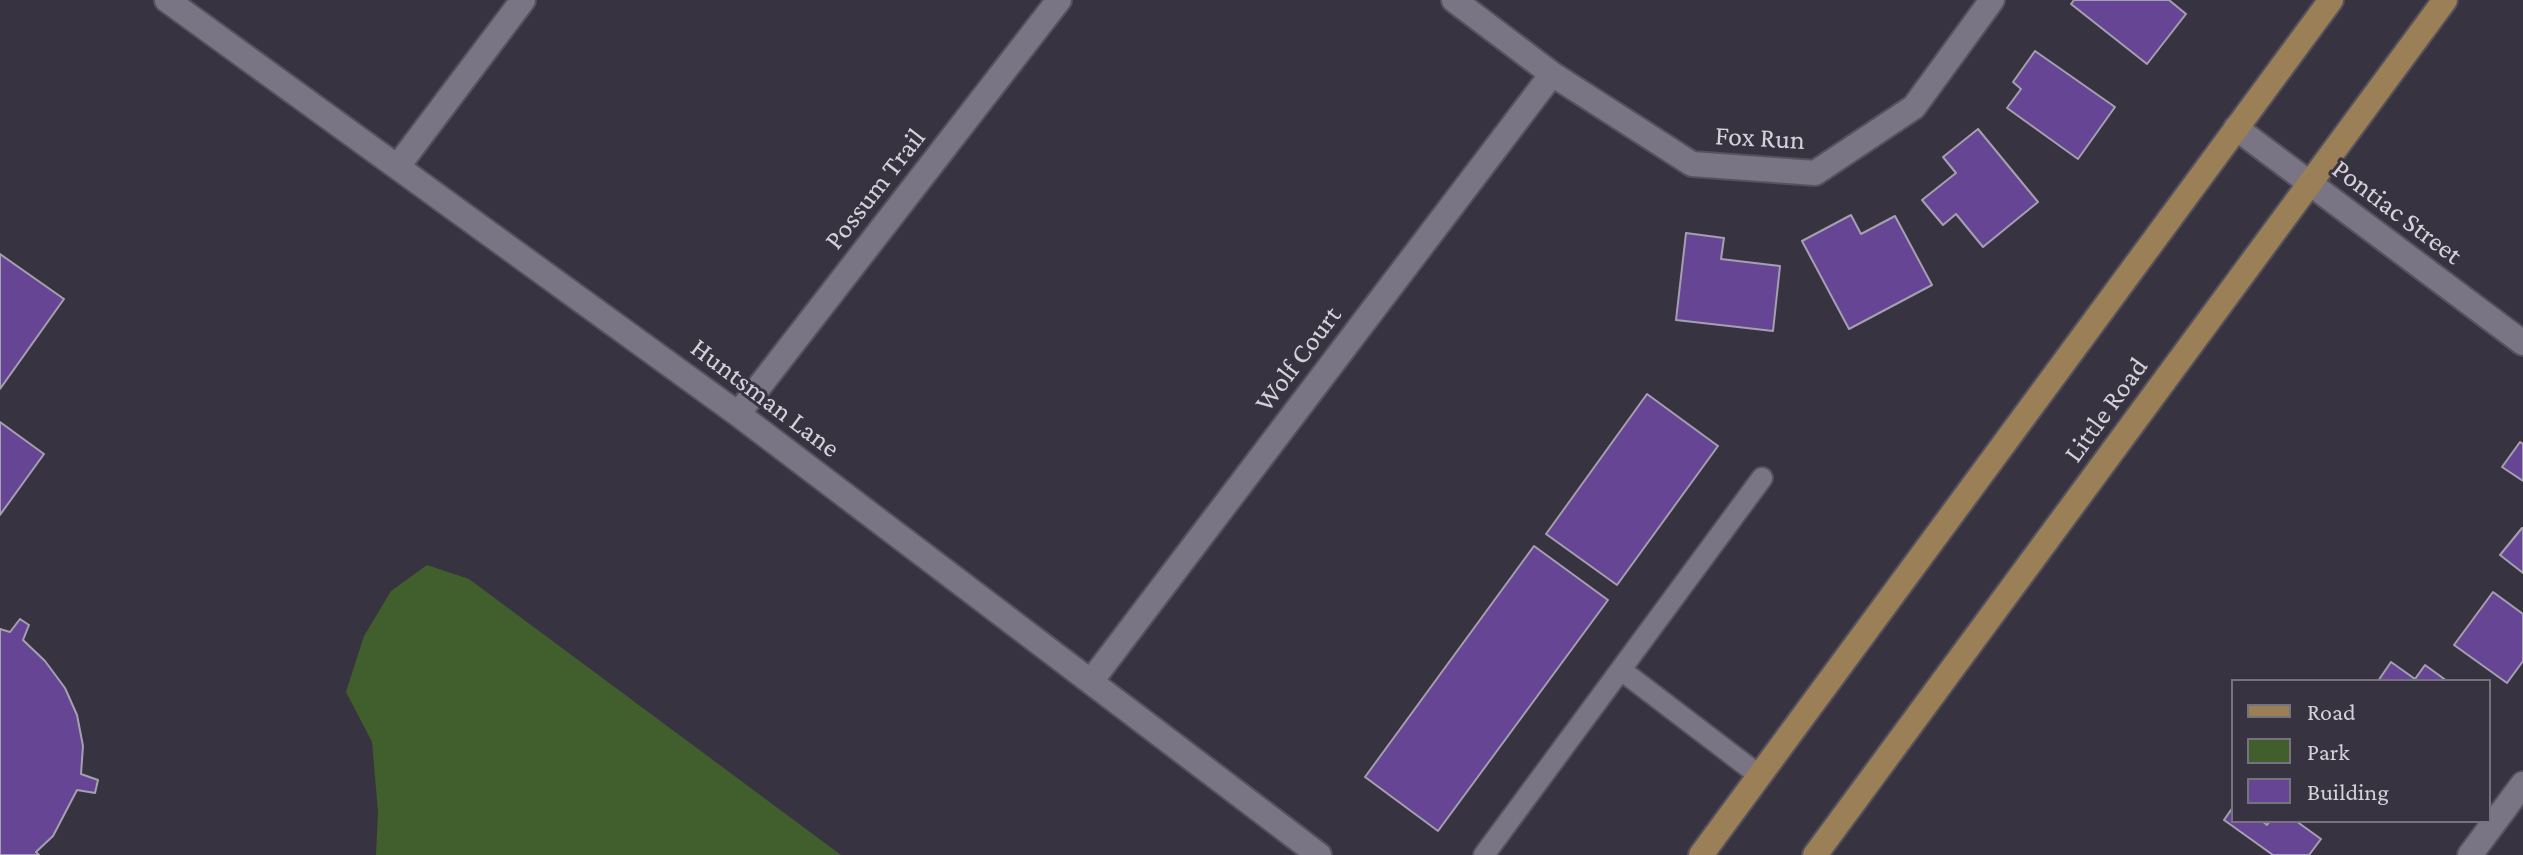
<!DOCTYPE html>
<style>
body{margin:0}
#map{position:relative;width:2523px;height:855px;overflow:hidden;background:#383341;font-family:"Crimson Pro",serif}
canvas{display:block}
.legend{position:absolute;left:2231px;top:679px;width:260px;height:144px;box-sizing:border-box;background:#383341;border:2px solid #76727e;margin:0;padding:10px 14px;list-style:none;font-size:24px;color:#d4d1da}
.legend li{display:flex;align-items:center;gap:16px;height:40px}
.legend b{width:40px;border:2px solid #76727e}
</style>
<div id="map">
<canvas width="2523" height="855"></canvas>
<ul class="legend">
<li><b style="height:10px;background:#9b7f56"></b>Road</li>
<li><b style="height:22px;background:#415e2d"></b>Park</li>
<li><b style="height:22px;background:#664694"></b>Building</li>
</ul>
</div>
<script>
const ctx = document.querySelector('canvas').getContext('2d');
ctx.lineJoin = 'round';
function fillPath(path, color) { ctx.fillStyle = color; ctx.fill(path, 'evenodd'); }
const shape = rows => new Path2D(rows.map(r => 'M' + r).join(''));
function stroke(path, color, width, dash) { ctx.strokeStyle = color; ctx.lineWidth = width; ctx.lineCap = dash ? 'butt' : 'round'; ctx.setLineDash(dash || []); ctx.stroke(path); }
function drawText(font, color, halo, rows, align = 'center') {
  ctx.font = font + ' "Crimson Pro",serif'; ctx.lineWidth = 6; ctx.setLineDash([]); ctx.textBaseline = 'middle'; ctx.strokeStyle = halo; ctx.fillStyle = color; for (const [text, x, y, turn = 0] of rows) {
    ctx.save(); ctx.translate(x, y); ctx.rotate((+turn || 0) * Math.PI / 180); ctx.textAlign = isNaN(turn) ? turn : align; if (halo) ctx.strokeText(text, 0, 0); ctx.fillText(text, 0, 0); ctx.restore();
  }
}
const green = shape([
 [427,565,469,579,841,855,376,855,378,812,372,742,346,692,364,636,391,591]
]);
const building = shape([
 [2074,0,2169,0,2186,14,2147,64,2071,4,2074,0],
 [2035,51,2115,107,2078,159,2007,108,2021,89,2013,82,2035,51],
 [1978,129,2038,202,1983,247,1956,214,1943,225,1922,200,1956,173,1943,157,1978,129],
 [1851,215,1861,234,1895,216,1932,285,1849,329,1802,241,1851,215],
 [1686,233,1724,238,1721,259,1780,266,1773,331,1676,320,1686,233],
 [0,254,64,299,0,389,0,254],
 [1647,394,1718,446,1617,585,1546,534,1647,394],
 [0,422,44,454,0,515,0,422],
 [2520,442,2523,444,2523,481,2502,467,2520,442],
 [2522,528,2523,529,2523,573,2500,555,2522,528],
 [1534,546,1608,600,1438,831,1365,777,1534,546],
 [2493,592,2523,614,2523,661,2507,683,2454,645,2493,592],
 [20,619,29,625,23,640,45,661,65,688,77,715,83,746,81,774,98,780,95,793,77,790,53,836,36,852,39,855,0,855,0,629,10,632,20,619],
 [2391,662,2415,679,2425,665,2447,681,2378,681,2391,662],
 [2233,807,2233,821,2262,821,2267,825,2270,821,2296,821,2321,839,2309,855,2273,855,2224,820,2233,807]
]);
const lane = shape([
 [1621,670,1760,776],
 [1484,855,1762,478]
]);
const street = shape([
 [167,0,738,414,1319,855],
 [1454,0,1552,74,1692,164,1815,173,1914,107,1992,0],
 [2236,128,2523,343],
 [398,166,523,0],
 [738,414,1059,0],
 [1092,680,1552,74],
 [2470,855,2523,784]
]);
const primary = shape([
 [1701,855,2331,0],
 [1815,855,2445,0]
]);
const streetNames = [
 ["Fox Run",1760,138,3],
 ["Possum Trail",875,189,-52],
 ["Pontiac Street",2397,212,37],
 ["Wolf Court",1298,359,-53],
 ["Huntsman Lane",765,398,37],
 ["Little Road",2106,410,-54]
];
fillPath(green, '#415e2d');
fillPath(building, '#664694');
stroke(building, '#a5a0b0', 2);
stroke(lane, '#55525d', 24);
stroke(street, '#55525d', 28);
stroke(primary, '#55525d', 28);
stroke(lane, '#7a7584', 20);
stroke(street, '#7a7584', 24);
stroke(primary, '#9b7f56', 24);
drawText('28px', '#d4d1da', '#383341', streetNames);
</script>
